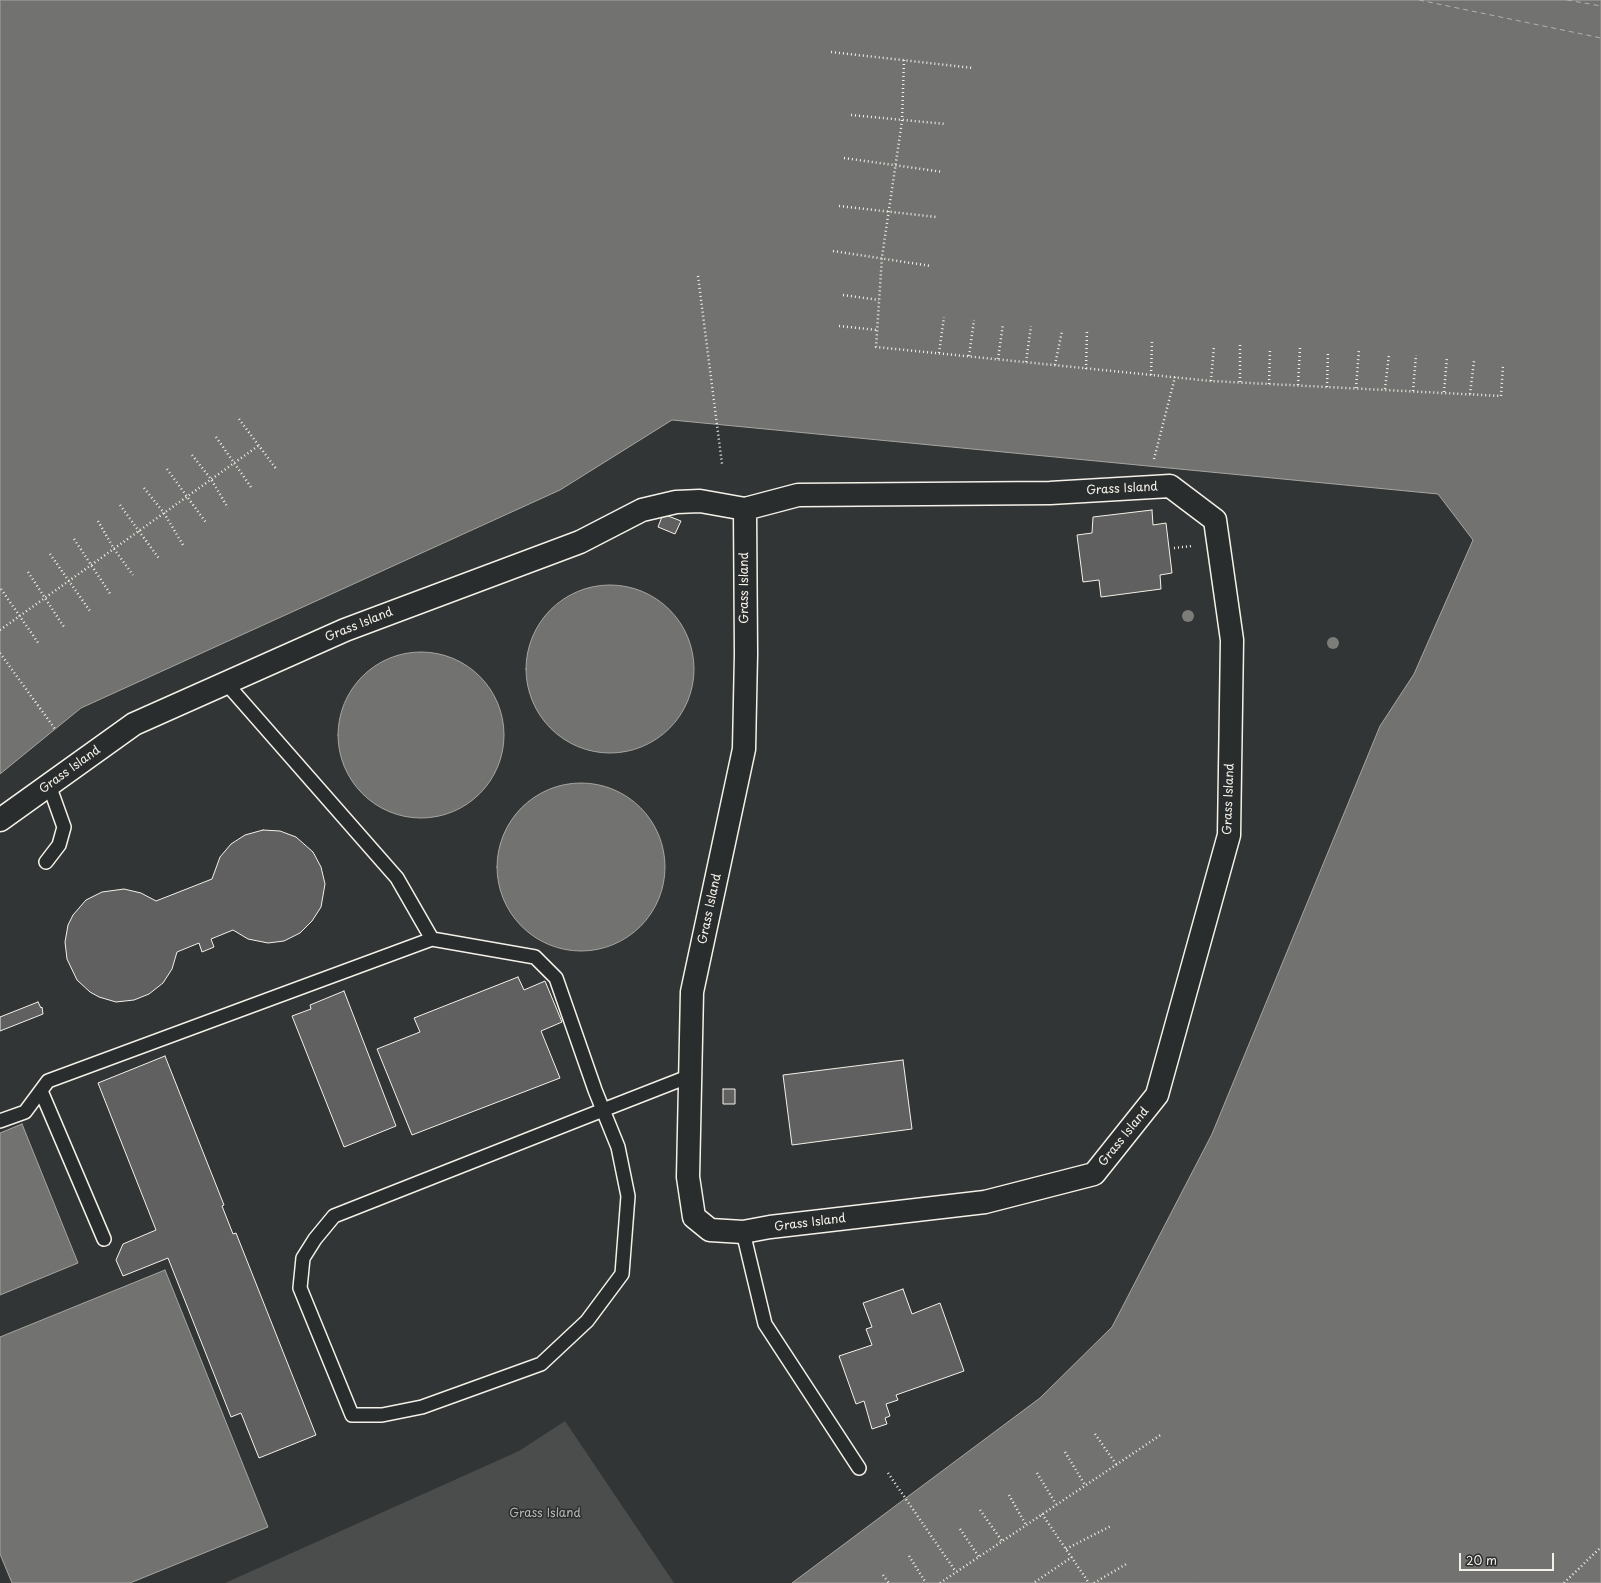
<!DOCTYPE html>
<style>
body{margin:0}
#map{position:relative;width:1601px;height:1583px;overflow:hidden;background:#323535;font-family:"Playpen Sans",sans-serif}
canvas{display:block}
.scale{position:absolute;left:1459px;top:1553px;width:95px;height:18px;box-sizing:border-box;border:2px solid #f4f1e8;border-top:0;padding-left:5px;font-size:12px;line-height:14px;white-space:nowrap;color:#f4f1e8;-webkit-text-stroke:3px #2a2d2e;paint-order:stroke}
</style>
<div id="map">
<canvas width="1601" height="1583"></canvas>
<div class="scale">20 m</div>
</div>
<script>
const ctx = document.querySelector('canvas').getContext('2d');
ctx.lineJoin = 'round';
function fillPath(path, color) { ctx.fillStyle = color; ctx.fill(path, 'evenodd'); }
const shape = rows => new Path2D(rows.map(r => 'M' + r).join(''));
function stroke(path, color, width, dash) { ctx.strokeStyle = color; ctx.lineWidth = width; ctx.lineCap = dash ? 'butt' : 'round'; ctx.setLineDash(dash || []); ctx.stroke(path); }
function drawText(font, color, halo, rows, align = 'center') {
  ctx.font = font + ' "Playpen Sans",sans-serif'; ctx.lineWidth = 3; ctx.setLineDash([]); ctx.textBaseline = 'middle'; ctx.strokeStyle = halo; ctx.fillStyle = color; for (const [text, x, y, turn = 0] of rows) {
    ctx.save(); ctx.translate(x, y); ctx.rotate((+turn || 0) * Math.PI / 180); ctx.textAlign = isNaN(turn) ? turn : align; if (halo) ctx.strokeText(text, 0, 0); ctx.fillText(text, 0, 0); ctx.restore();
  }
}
const green = shape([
 [565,1421,674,1583,225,1583,519,1451]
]);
const water = shape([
 [0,0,1601,0,1601,1583,792,1583,1040,1398,1112,1327,1212,1134,1380,726,1414,674,1473,540,1438,494,672,420,560,490,81,708,0,774,0,0],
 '526 669a84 84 0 1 1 168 0a84 84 0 1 1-168 0Z',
 '338 735a83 83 0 1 1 166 0a83 83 0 1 1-166 0Z',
 '497 867a84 84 0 1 1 168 0a84 84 0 1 1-168 0Z',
 [22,1124,78,1263,0,1295,0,1133,22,1124],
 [165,1270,268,1527,130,1583,12,1583,0,1554,0,1337,165,1270]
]);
const ferry = shape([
 [1419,0,1601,38],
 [1567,0,1601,6]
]);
const building = shape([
 [1152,510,1153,525,1166,523,1172,573,1160,575,1161,589,1101,597,1099,580,1083,582,1077,535,1092,533,1093,517,1152,510],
 [663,514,681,521,675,534,658,527,663,514],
 [263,830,280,831,296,837,313,852,321,867,325,884,321,907,312,921,300,933,284,941,268,943,248,939,233,930,211,939,214,947,202,952,199,943,177,952,172,969,163,983,149,994,134,1000,116,1002,99,997,90,992,77,980,67,959,65,942,68,925,73,915,86,900,102,892,124,889,141,893,156,901,212,879,220,857,231,844,245,835,263,830],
 [518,977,524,990,545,981,562,1022,541,1031,560,1078,412,1135,377,1049,420,1032,414,1018,518,977],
 [344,991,396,1126,344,1147,292,1016,311,1009,310,1005,344,991],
 [38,1002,41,1008,42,1007,43,1014,0,1031,0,1017,38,1002],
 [165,1056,224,1205,222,1206,233,1234,236,1233,316,1435,259,1458,241,1413,231,1417,168,1258,123,1276,116,1260,123,1244,156,1230,98,1083,165,1056],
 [903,1060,912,1129,792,1145,783,1075,903,1060],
 [723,1089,735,1089,735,1104,723,1104,723,1089],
 [903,1289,912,1314,940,1303,964,1371,896,1395,898,1400,886,1404,890,1416,885,1418,887,1424,872,1429,864,1401,856,1404,839,1356,872,1345,866,1329,872,1327,863,1303,903,1289]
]);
const path = shape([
 [831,52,973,68],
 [904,60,902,121,882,257,876,347,1211,381,1501,396,1503,365],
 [851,115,946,124],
 [844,158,943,172],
 [839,206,936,217],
 [833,251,931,266],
 [698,276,722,464],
 [843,295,879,300],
 [839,326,877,330],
 [939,353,944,317],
 [969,356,974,320],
 [998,359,1003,324],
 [1026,362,1031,326],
 [1055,365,1062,331],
 [1086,369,1087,330],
 [1151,375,1152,341],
 [1211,381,1214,346],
 [1240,382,1240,345],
 [1269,384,1270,349],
 [1298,385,1300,348],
 [1327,387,1328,351],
 [1356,388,1359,349],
 [1385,389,1389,354],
 [1413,391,1416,355],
 [1444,392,1447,357],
 [1470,394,1474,361],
 [239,419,277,470],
 [216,437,251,487],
 [192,455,211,479,228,508],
 [1154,459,1175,377],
 [167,469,207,524],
 [144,488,164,513,183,545],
 [120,505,160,560],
 [98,521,114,549,133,575],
 [74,539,111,595],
 [1174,548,1192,546],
 [50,554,90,611],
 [28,572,64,627],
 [1,589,39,644],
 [0,630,258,446],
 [0,653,55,729],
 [1095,1434,1116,1464],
 [1065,1452,1085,1485],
 [888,1473,956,1572],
 [1037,1473,1056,1504],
 [1009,1495,1026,1525],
 [980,1510,1002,1541],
 [1042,1514,1089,1583],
 [960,1529,979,1557],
 [1066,1549,1111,1526],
 [909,1556,926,1583],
 [883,1575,889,1583],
 [1035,1582,1072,1557],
 [940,1583,1162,1434],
 [1094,1583,1128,1563],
 [1564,1583,1601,1547]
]);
const service = shape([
 [46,862,59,845,64,827,49,785],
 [432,939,535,957,556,978,595,1090,603,1110,618,1147,628,1196,622,1274,587,1321,541,1364,422,1407,382,1415,352,1415,300,1288,303,1258,315,1239,334,1216,603,1110,690,1076],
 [41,1091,104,1239],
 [0,1121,25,1112,48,1081,432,939,397,878,226,683],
 [743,1232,765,1324,859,1468]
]);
const minor = shape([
 [0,820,134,724,345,630,580,542,642,510,676,502,700,501,745,509,798,495,1050,493,1170,486,1215,520,1232,640,1229,835,1157,1095,1094,1174,985,1202,770,1227,743,1232,710,1230,694,1217,688,1177,692,992,744,749,746,654,745,509]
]);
const trees = [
 [1188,616],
 [1333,643]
];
const streetNames = [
 ["Grass Island",1122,489,-3],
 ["Grass Island",745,588,-90],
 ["Grass Island",359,625,-22],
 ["Grass Island",70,770,-36],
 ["Grass Island",1229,799,-88],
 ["Grass Island",710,909,-78],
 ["Grass Island",1124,1137,-51],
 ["Grass Island",810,1223,-7]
];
const parkNames = [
 ["Grass Island",545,1514]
];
fillPath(green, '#4b4d4c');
fillPath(water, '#727370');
stroke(water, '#a6a5a0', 1);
stroke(ferry, '#b3b2ac', 1, [5, 4]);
fillPath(building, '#5f605f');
stroke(building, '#f4f1e8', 1);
stroke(service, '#f4f1e8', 16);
stroke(minor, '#f4f1e8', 25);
stroke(path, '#f4f1e8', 2.5, [1, 3]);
stroke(service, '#2a2d2e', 13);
stroke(minor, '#2a2d2e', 22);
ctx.fillStyle = '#7c7d79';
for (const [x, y] of trees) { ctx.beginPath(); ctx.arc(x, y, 6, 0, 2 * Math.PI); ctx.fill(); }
drawText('12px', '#f4f1e8', '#2a2d2e', streetNames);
drawText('12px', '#b9b8b1', '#2a2d2e', parkNames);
</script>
